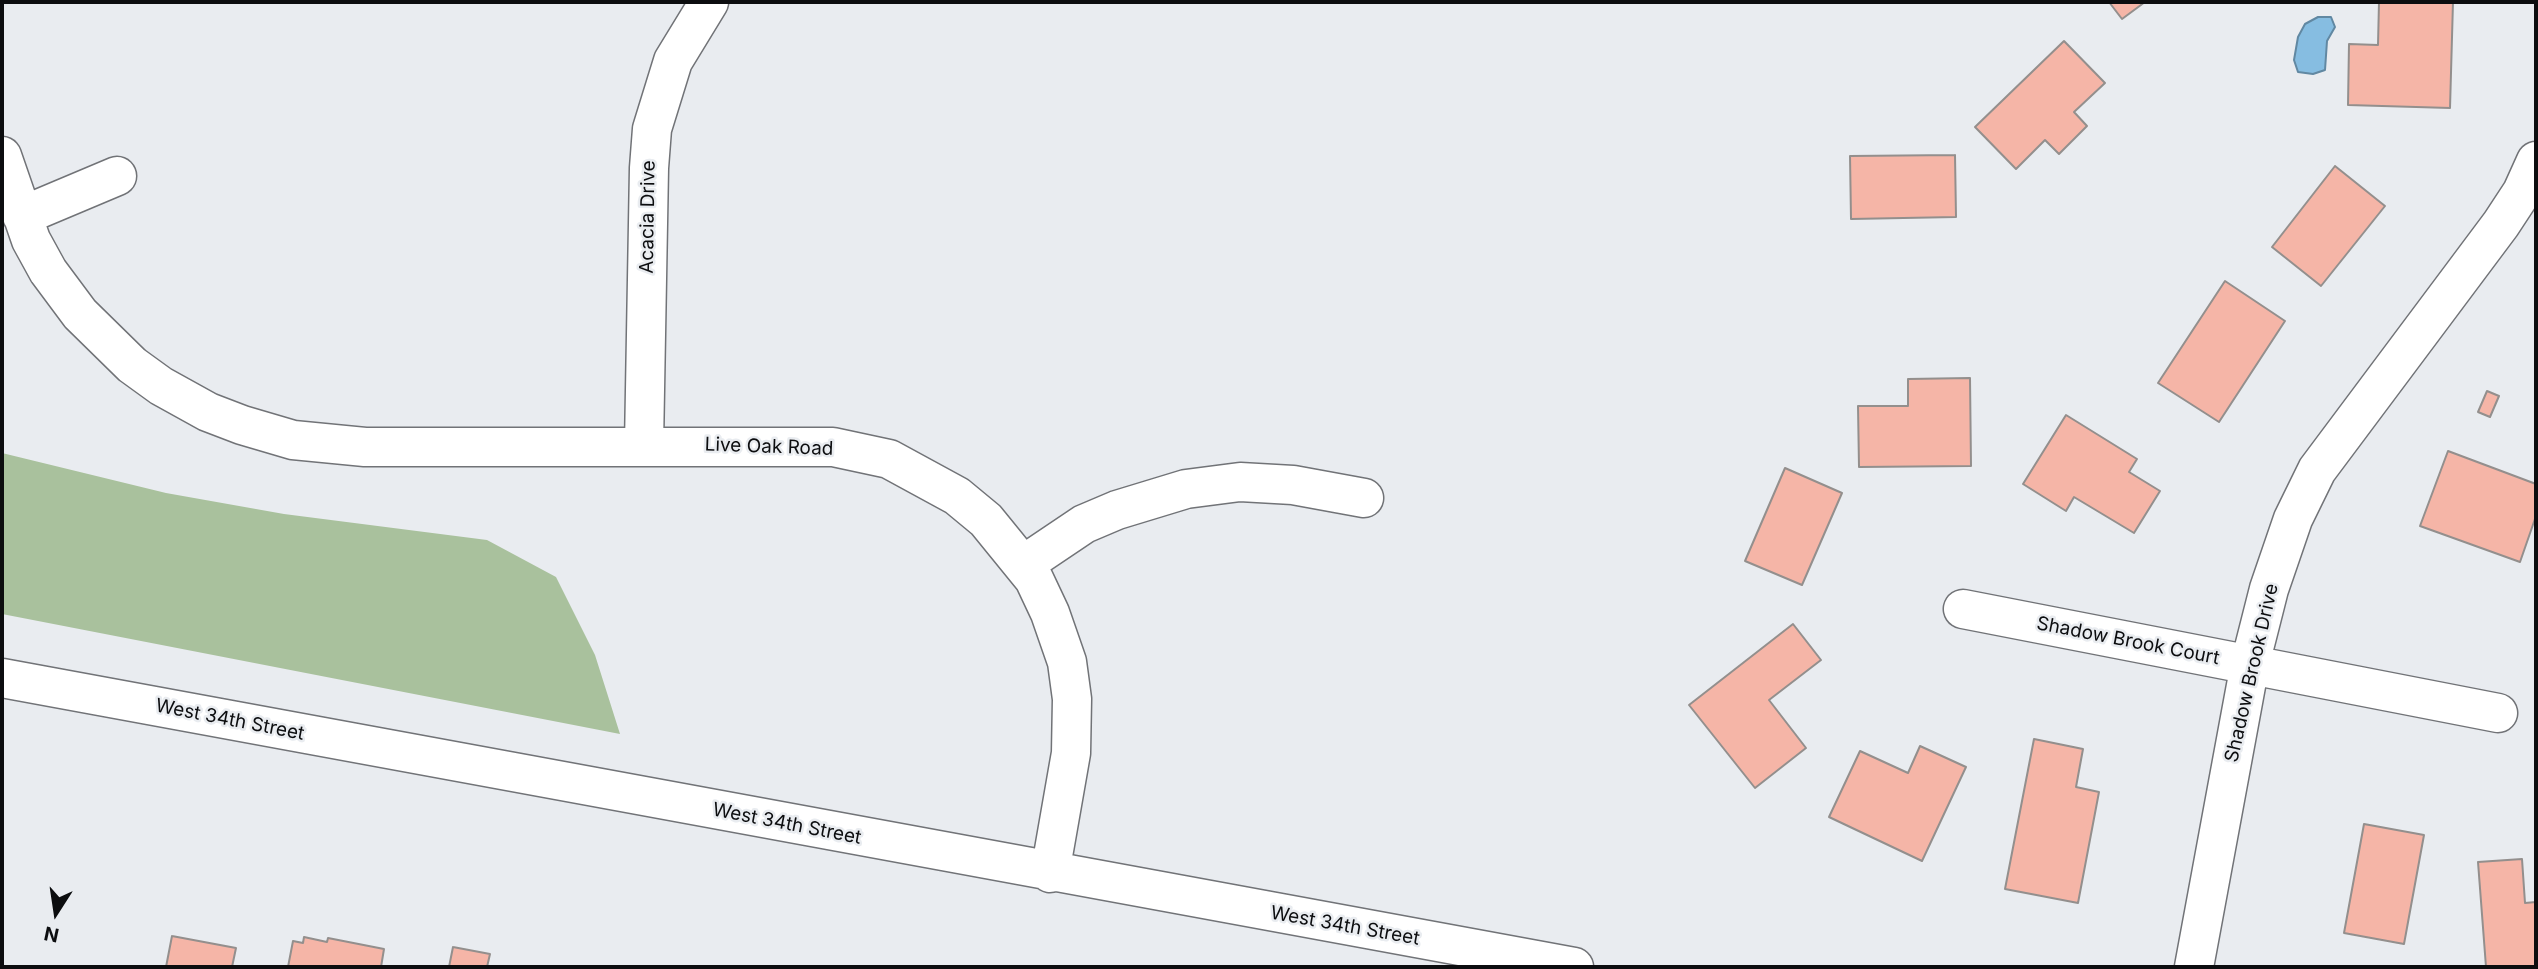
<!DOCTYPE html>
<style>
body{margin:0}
#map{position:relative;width:2538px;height:969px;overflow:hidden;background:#e9ecf0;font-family:Inter,sans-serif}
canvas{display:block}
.frame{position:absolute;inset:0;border:4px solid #0c0d0f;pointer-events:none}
.north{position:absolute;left:21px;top:878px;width:70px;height:70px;-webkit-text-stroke:5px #e9ecf0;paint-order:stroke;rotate:192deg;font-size:19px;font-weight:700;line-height:28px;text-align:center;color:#0c0d0f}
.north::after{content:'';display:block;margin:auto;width:24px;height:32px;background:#0c0d0f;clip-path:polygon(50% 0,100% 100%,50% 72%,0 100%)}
</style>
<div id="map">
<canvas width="2538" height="969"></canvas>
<div class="frame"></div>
<div class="north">N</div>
</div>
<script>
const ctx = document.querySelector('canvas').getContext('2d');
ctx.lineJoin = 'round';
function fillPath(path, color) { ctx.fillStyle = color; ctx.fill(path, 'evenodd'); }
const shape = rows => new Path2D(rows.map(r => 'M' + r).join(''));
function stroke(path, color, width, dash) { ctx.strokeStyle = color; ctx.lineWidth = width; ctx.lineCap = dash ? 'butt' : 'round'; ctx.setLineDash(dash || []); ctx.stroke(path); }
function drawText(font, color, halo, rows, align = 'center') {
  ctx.font = font + ' Inter,sans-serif'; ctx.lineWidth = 5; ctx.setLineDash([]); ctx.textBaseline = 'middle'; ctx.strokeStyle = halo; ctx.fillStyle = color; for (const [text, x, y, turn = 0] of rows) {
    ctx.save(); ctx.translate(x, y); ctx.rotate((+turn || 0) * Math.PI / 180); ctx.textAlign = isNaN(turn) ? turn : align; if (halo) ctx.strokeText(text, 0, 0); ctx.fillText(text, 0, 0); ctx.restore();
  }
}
const green = shape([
 [2,453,166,493,284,514,487,540,556,577,595,655,620,734,2,614]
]);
const water = shape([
 [2318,17,2331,17,2335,27,2327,41,2325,70,2313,74,2298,72,2294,60,2298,37,2305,24,2318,17]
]);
const building = shape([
 [2109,2,2145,2,2122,19,2109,2],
 [2379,2,2453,2,2450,108,2348,105,2349,44,2378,45,2379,2],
 [2064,41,2105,83,2074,112,2087,126,2059,154,2045,140,2016,169,1975,127,2064,41],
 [1955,155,1956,217,1851,219,1850,156,1955,155],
 [2335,166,2385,206,2321,286,2272,247,2335,166],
 [2225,281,2285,321,2219,422,2158,383,2225,281],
 [1970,378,1971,466,1859,467,1858,406,1908,406,1908,379,1970,378],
 [2487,391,2499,396,2490,417,2478,412,2487,391],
 [2066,415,2137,459,2129,472,2160,491,2134,533,2074,497,2066,511,2023,484,2066,415],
 [2448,451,2536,484,2536,516,2520,562,2420,526,2448,451],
 [1785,468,1842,493,1802,585,1745,561,1785,468],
 [1793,624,1821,660,1769,700,1806,748,1755,788,1689,705,1793,624],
 [2034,739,2083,749,2076,787,2099,792,2078,903,2005,889,2034,739],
 [1920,746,1966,767,1922,861,1829,817,1860,751,1908,773,1920,746],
 [2364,824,2424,835,2404,944,2344,933,2364,824],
 [2522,859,2525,903,2536,902,2536,967,2486,967,2478,862,2522,859],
 [172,936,236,948,232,967,166,967,172,936],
 [304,937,327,942,328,938,384,949,381,967,288,967,293,941,303,943,304,937],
 [453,947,490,954,487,967,449,967,453,947]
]);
const minor = shape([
 [2,156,31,240,48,271,80,314,132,365,161,386,208,412,242,425,293,440,365,447,833,447,889,459,957,496,986,520,1034,579,1050,613,1067,662,1072,699,1071,753,1050,873],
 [22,216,117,176],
 [644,445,649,168,652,129,673,61,709,2],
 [1023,565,1084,524,1117,510,1186,489,1240,482,1293,485,1364,498],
 [1963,609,2498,713],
 [2,678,1574,967],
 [2194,967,2250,664,2269,589,2293,519,2317,470,2501,224,2522,192,2536,161]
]);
const streetNames = [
 ["Acacia Drive",648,217,-89],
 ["Live Oak Road",769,447,2],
 ["Shadow Brook Court",2128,641,11],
 ["Shadow Brook Drive",2252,673,-77],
 ["West 34th Street",230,720,11],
 ["West 34th Street",787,824,11],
 ["West 34th Street",1345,926,10]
];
fillPath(green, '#a9c19d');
fillPath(water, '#86bde1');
stroke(water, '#6188a2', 2);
fillPath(building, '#f5b5a7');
stroke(building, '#938f8d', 2);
stroke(minor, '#717377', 41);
stroke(minor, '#fff', 38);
drawText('19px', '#0c0d0f', '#e9ecf0', streetNames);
</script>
